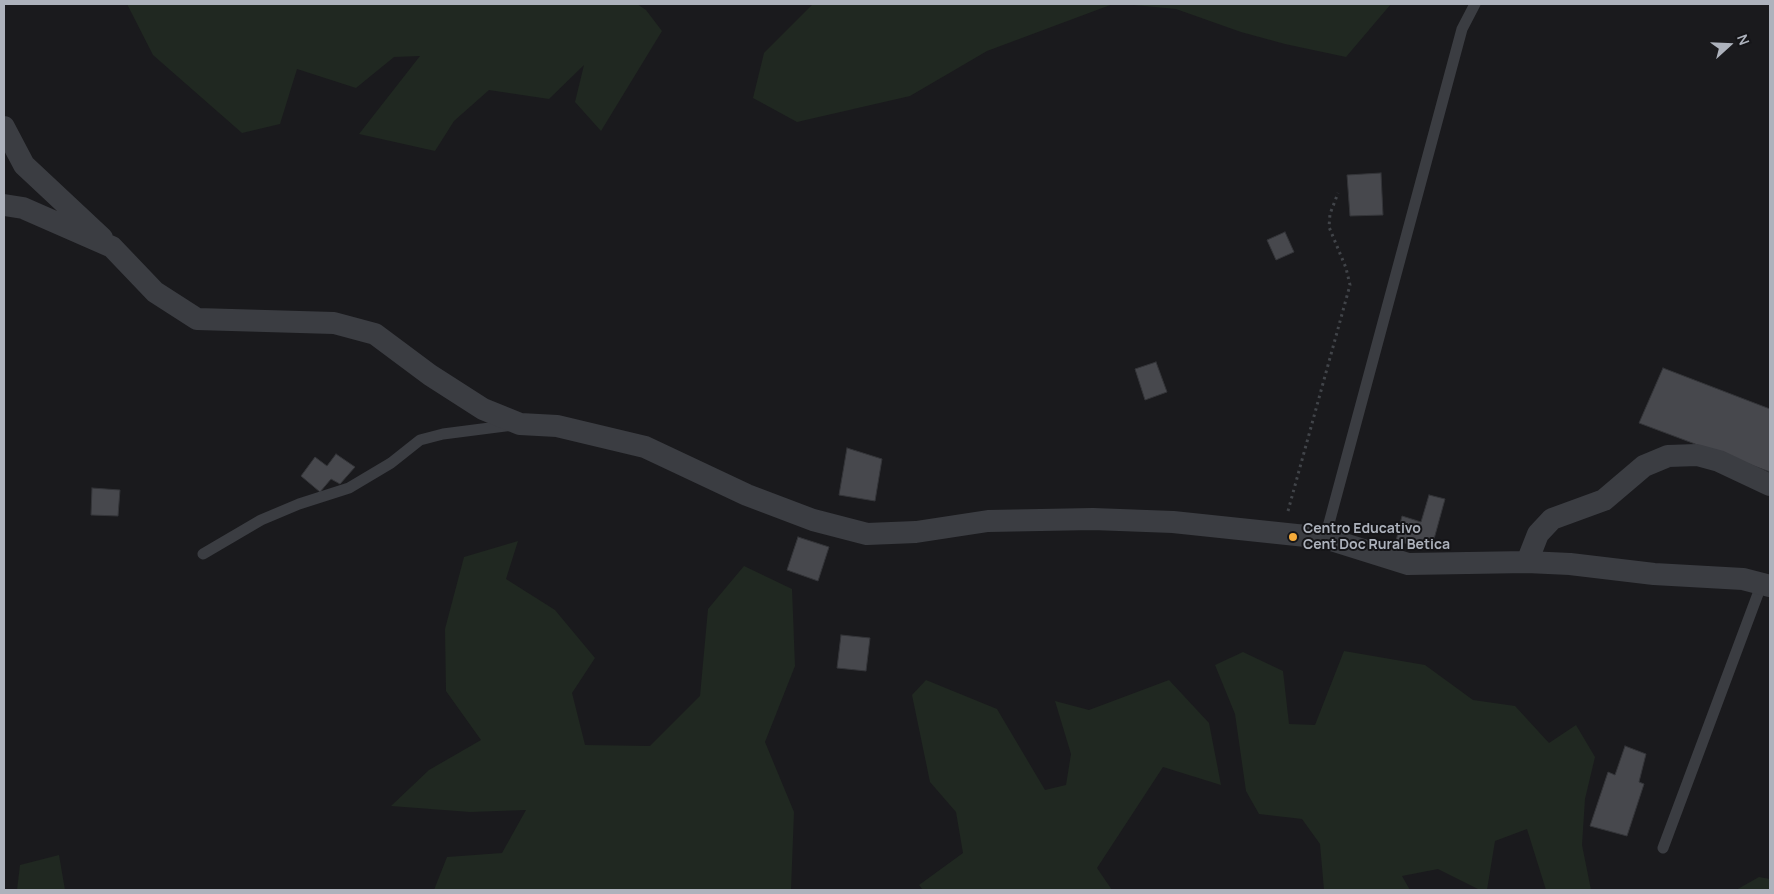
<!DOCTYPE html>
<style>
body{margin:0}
#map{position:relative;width:1774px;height:894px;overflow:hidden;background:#1a1a1d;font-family:Manrope,sans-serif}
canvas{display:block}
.frame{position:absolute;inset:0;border:5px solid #adb2bc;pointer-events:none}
.north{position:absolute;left:1704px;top:20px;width:50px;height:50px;-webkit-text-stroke:4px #151518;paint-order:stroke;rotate:70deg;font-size:14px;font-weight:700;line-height:20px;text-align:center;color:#adb2bc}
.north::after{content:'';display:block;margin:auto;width:18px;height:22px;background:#adb2bc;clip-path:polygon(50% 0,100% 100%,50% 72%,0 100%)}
</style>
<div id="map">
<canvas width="1774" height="894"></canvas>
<div class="frame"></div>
<div class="north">N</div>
</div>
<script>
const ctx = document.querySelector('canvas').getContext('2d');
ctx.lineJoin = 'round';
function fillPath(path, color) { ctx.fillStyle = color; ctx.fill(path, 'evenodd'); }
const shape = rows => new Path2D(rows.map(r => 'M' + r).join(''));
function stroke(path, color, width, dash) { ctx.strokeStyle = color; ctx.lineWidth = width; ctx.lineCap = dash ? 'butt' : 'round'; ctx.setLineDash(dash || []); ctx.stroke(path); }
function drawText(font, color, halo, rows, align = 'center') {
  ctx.font = font + ' Manrope,sans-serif'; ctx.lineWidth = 4; ctx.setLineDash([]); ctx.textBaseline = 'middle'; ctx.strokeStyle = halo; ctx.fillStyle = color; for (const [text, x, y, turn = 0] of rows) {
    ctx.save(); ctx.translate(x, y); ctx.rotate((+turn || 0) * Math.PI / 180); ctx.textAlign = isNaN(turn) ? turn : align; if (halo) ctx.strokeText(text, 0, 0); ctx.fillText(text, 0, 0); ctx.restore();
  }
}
const green = shape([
 [127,4,637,4,646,10,662,31,601,131,575,102,584,65,549,99,489,90,454,121,435,151,359,134,420,56,394,57,356,88,297,69,280,124,242,133,153,55],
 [813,4,1113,4,987,51,910,96,797,122,753,98,764,53],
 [1123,4,1391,4,1346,57,1285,44,1241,32,1176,9],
 [518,541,506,579,555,610,595,658,572,693,585,745,650,746,700,696,708,609,744,566,792,589,795,666,765,742,794,812,791,890,434,890,447,857,502,853,526,810,470,812,391,806,429,770,481,740,446,691,445,629,464,557],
 [1344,651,1425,665,1473,700,1515,706,1549,743,1576,725,1595,757,1585,799,1582,845,1591,890,1546,890,1527,829,1495,841,1487,890,1480,890,1438,869,1402,876,1410,890,1324,890,1320,844,1302,819,1259,814,1246,791,1235,714,1215,665,1243,652,1283,671,1289,724,1315,725],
 [926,680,997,709,1045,790,1066,785,1071,754,1055,701,1089,710,1169,680,1209,723,1221,785,1163,767,1097,868,1112,890,923,890,919,885,963,853,956,812,930,782,912,695],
 [59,855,65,890,17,890,20,865],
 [1759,877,1770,879,1770,890,1736,890]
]);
const building = shape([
 [1381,173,1383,215,1350,216,1347,175,1381,173],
 [1285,232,1294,252,1276,260,1267,240,1285,232],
 [1156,362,1167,392,1145,400,1135,369,1156,362],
 [1663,368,1770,409,1770,472,1639,423,1663,368],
 [847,448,882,459,875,501,839,495,847,448],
 [336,454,355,467,340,484,331,479,320,492,301,476,315,457,327,466,336,454],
 [92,488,120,490,118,516,91,515,92,488],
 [1429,495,1445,499,1431,550,1396,541,1402,516,1421,522,1429,495],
 [798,537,829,547,818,581,787,570,798,537],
 [841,635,870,638,866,671,837,668,841,635],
 [1625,746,1646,754,1639,782,1644,784,1627,836,1590,826,1608,772,1615,775,1625,746]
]);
const path = shape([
 [1288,511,1350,285,1346,268,1329,227,1330,214,1338,193]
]);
const lane = shape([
 [1325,538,1462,29,1475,4],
 [203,554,261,520,299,504,349,488,391,463,420,440,443,434,513,425],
 [1663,848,1762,583]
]);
const street = shape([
 [4,127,24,165,102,238],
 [4,205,23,208,112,247,155,292,197,319,334,323,375,334,430,375,483,409,520,424,557,426,645,447,747,495,813,520,867,534,916,532,988,521,1093,519,1173,522,1325,538,1408,564,1527,562,1570,564,1654,574,1743,579,1770,586],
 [1527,562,1538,534,1552,519,1604,500,1644,466,1668,456,1697,455,1719,461,1770,485]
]);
const markers = [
 [1293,537,5,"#f5ab3a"]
];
const poiNames = [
 ["Centro Educativo",1303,529],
 ["Cent Doc Rural Betica",1303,545]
];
fillPath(green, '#202821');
fillPath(building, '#47484d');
stroke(building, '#343539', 1);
stroke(path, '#414449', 3, [2.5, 4]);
stroke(lane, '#3b3d42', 11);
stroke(street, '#3b3d42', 22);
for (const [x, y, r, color] of markers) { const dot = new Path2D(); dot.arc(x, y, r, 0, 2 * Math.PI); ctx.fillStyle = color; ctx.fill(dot); stroke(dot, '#151518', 2); }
drawText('bold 14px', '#adb2bc', '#151518', poiNames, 'left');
</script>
